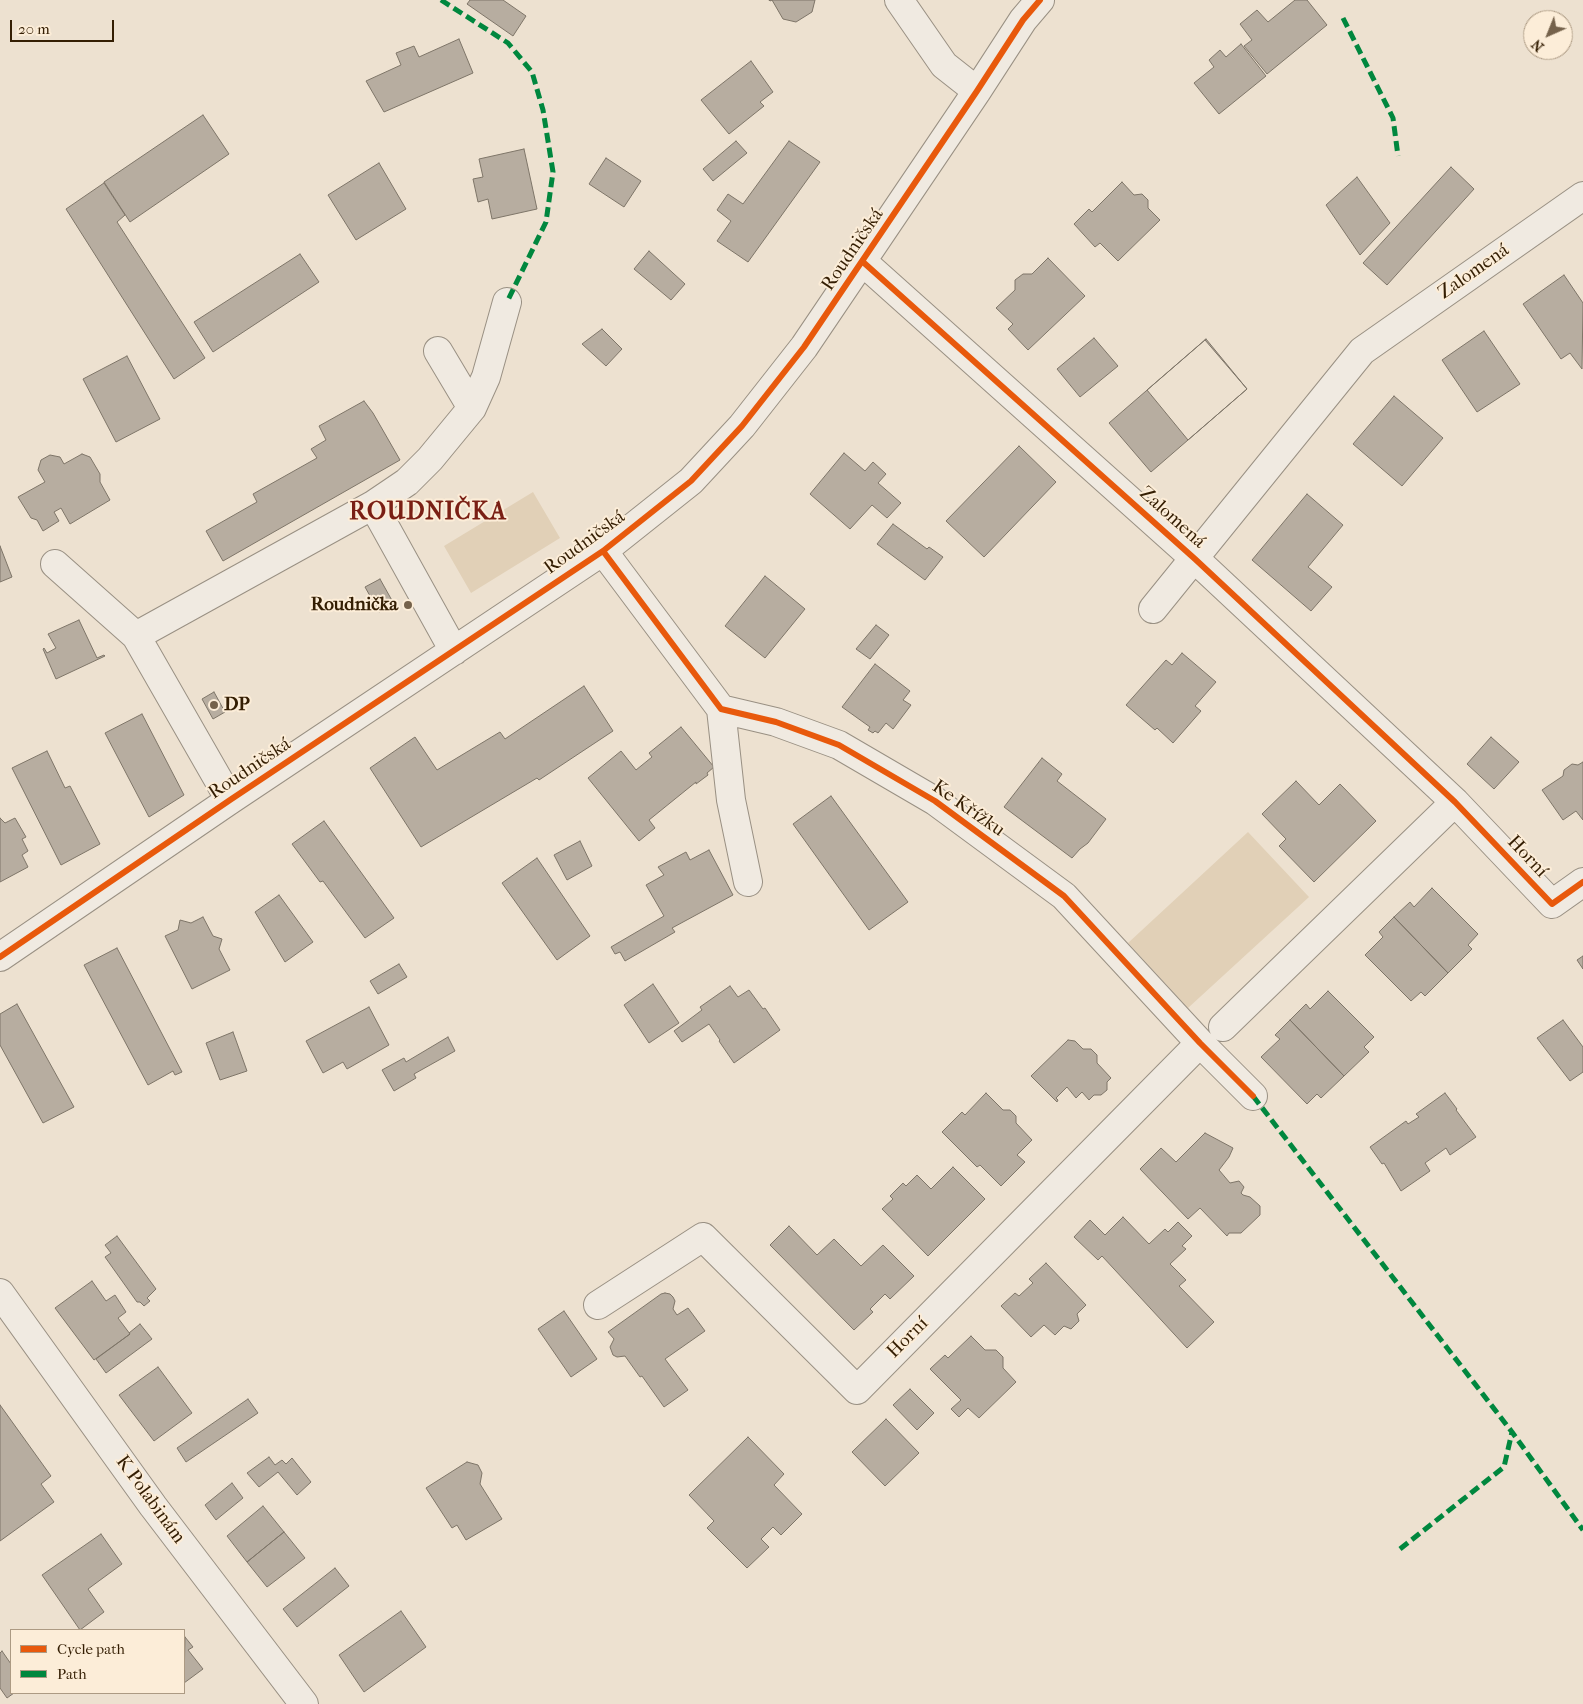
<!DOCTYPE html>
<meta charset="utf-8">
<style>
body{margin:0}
#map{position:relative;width:1583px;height:1704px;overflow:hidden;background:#ede1d0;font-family:"IM FELL French Canon",serif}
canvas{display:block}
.legend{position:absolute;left:10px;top:1629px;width:175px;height:65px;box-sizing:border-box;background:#fcedd8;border:1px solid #ac9a83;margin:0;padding:6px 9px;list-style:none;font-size:15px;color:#341e03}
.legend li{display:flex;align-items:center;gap:10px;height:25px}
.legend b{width:25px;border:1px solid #ac9a83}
.north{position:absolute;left:1523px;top:10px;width:50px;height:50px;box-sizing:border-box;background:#fcedd8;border:1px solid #ac9a83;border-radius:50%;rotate:224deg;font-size:14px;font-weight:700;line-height:20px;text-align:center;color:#341e03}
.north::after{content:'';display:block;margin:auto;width:18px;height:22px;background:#75624b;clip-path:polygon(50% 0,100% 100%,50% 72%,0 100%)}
.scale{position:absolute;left:10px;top:20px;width:104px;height:22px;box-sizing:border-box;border:2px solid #341e03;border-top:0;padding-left:6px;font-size:15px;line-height:18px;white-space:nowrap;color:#341e03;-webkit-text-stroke:4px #fcedd8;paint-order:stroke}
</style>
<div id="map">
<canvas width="1583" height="1704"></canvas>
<ul class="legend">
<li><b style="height:6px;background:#e8590c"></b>Cycle path</li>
<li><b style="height:6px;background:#00873e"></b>Path</li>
</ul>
<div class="north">N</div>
<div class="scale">20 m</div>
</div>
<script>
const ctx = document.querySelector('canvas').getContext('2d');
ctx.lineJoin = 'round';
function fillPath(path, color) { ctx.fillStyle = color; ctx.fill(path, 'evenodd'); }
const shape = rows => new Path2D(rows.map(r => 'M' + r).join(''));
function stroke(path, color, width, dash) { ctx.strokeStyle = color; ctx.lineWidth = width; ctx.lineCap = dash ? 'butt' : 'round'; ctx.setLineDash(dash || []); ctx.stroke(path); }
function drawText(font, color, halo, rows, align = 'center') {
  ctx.font = font + ' "IM FELL French Canon",serif'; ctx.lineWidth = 4; ctx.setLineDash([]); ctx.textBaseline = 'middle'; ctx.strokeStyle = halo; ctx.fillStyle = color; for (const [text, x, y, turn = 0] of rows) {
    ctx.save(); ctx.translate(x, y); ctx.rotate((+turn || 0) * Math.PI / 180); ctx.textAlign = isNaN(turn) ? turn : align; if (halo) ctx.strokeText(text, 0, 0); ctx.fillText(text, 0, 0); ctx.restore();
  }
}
const green = shape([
 [533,492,560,538,471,593,444,546],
 [1248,832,1309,897,1188,1008,1128,943]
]);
const building = shape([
 [470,0,503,0,526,16,513,36,467,4,470,0],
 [769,0,815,0,812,12,796,22,783,19,772,0,770,1,769,0],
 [1295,0,1307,0,1327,25,1267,74,1244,46,1252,40,1240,24,1257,10,1268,22,1295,0],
 [459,39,473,73,384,112,366,81,401,65,396,53,414,46,419,57,459,39],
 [1241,44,1266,76,1219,114,1194,83,1214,67,1209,60,1220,50,1226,57,1241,44],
 [751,61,773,92,760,102,764,106,729,134,701,100,751,61],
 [203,115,229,154,130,222,104,182,203,115],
 [736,141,747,153,713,181,703,169,736,141],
 [789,141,820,162,748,262,717,241,731,221,717,210,728,194,743,204,789,141],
 [524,149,537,209,492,219,488,199,478,202,473,179,483,177,479,159,524,149],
 [606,158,641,181,624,207,589,184,606,158],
 [379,163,406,209,356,240,328,195,379,163],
 [1451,167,1474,189,1387,285,1363,263,1451,167],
 [1357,177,1390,223,1360,255,1326,205,1357,177],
 [1122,182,1134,195,1142,194,1148,200,1148,208,1160,220,1118,261,1100,243,1095,247,1074,224,1089,209,1092,212,1122,182],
 [104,183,125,215,117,222,205,358,174,379,66,209,104,183],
 [649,251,685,284,671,300,634,269,649,251],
 [300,254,319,282,213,352,194,322,300,254],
 [1048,258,1085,296,1028,350,1008,329,1013,324,996,308,1015,290,1015,280,1023,274,1032,274,1048,258],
 [1564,275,1583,303,1582,369,1570,353,1561,359,1523,304,1564,275],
 [602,329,622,349,606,366,582,344,602,329],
 [1484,331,1520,384,1477,412,1442,360,1484,331],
 [1094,338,1118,366,1080,397,1057,369,1094,338],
 [1206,339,1247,389,1188,440,1147,390,1206,339],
 [1205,340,1247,389,1151,472,1109,423,1205,340],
 [127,356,160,419,116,442,83,379,127,356],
 [1394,396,1443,438,1402,486,1353,444,1394,396],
 [364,401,373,413,400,460,223,561,206,531,257,502,253,494,317,458,311,449,326,440,319,426,364,401],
 [1019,446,1056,482,984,557,946,521,1019,446],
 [844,453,865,471,873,462,886,474,878,483,901,503,887,518,872,505,850,529,810,494,844,453],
 [82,454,90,457,100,474,100,482,110,500,70,524,61,508,54,512,59,521,43,531,37,520,31,518,18,497,45,482,38,470,41,460,50,455,60,457,64,464,82,454],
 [1307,494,1343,525,1308,567,1332,587,1311,611,1252,560,1307,494],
 [893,524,927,549,929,547,943,557,925,580,877,544,893,524],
 [0,546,12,577,0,582,0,546],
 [765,576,805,609,765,658,725,626,765,576],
 [380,579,394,604,379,612,365,587,380,579],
 [79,620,97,658,104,655,105,656,56,679,43,649,44,648,47,653,56,648,48,634,79,620],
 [876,625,889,635,870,659,856,649,876,625],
 [1182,653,1216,682,1195,706,1201,711,1173,743,1157,728,1155,730,1126,705,1166,660,1172,665,1182,653],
 [875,664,910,691,903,700,911,705,893,729,886,723,878,733,875,731,873,733,868,730,870,727,842,707,875,664],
 [584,686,613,731,539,780,537,778,421,847,370,768,415,737,437,770,500,732,505,739,584,686],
 [214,692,225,712,213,719,202,699,214,692],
 [142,714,184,795,149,817,105,733,142,714],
 [681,727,714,767,707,773,708,775,696,784,696,782,649,820,655,828,639,841,588,778,621,751,636,770,652,757,649,753,681,727],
 [1491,737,1519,762,1494,789,1467,764,1491,737],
 [47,751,65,788,70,786,100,844,61,865,12,768,47,751],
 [1042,758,1062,774,1057,781,1106,819,1088,843,1080,849,1072,858,1004,807,1042,758],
 [1583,762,1583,820,1576,811,1563,820,1542,790,1563,776,1564,770,1572,764,1578,765,1583,762],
 [1296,781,1319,805,1340,784,1376,821,1314,882,1279,846,1286,839,1262,814,1296,781],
 [831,796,908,902,869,930,793,824,831,796],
 [0,818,5,823,15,818,26,837,22,839,28,851,22,855,28,867,0,882,0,818],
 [324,821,394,918,365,938,323,881,320,882,292,844,324,821],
 [580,841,592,866,567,880,554,855,580,841],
 [709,850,733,895,672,928,675,932,625,961,620,952,615,954,611,947,664,916,646,885,664,875,658,867,686,852,690,860,709,850],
 [537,858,590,936,557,960,502,883,537,858],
 [1432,888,1478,934,1468,945,1472,949,1448,973,1394,917,1410,902,1414,907,1432,888],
 [279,895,313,942,285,962,255,912,279,895],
 [203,917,213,936,222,939,219,949,230,970,192,989,165,936,178,930,180,920,191,923,203,917],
 [1394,917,1448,973,1425,996,1421,992,1411,1001,1365,955,1383,937,1379,932,1394,917],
 [117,948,182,1072,175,1075,173,1071,148,1085,84,965,117,948],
 [1583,956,1583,969,1577,960,1583,956],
 [399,964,407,977,378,994,370,981,399,964],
 [653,984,679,1023,649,1043,624,1005,653,984],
 [730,986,738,997,749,990,763,1009,765,1008,780,1030,734,1063,719,1041,720,1040,709,1024,682,1042,674,1031,702,1010,700,1007,730,986],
 [1328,991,1374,1037,1364,1047,1369,1052,1344,1076,1290,1020,1306,1004,1310,1009,1328,991],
 [17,1004,74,1107,43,1123,0,1045,0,1014,17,1004],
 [369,1007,389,1045,347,1069,343,1062,323,1073,306,1041,369,1007],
 [1290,1020,1344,1076,1321,1098,1317,1094,1307,1104,1261,1057,1280,1039,1275,1035,1290,1020],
 [1563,1020,1583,1047,1583,1072,1570,1081,1537,1038,1563,1020],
 [233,1032,247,1071,220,1080,206,1043,233,1032],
 [448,1037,455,1051,414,1074,416,1078,394,1091,382,1070,404,1058,406,1062,448,1037],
 [1068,1040,1075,1041,1083,1049,1091,1049,1097,1055,1097,1063,1111,1078,1107,1082,1107,1090,1101,1095,1094,1095,1089,1100,1082,1092,1076,1098,1067,1087,1056,1098,1058,1100,1057,1102,1031,1076,1068,1040],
 [986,1093,1003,1110,1010,1110,1016,1116,1016,1123,1032,1140,1017,1155,1025,1162,1001,1186,980,1165,977,1167,942,1132,962,1112,965,1115,986,1093],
 [1445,1093,1457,1109,1456,1110,1476,1137,1450,1155,1446,1148,1425,1163,1430,1171,1401,1191,1384,1163,1382,1164,1370,1147,1406,1121,1408,1124,1419,1117,1416,1114,1445,1093],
 [1205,1133,1233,1148,1229,1157,1219,1170,1230,1183,1239,1181,1244,1187,1241,1193,1243,1195,1250,1197,1260,1206,1260,1215,1241,1233,1229,1233,1227,1236,1200,1208,1188,1219,1140,1169,1161,1148,1176,1162,1205,1133],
 [953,1167,985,1199,928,1256,882,1209,893,1199,890,1196,903,1183,906,1186,917,1175,931,1189,953,1167],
 [1123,1217,1149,1244,1165,1229,1168,1232,1178,1222,1192,1236,1182,1246,1186,1249,1170,1264,1186,1280,1179,1286,1214,1322,1187,1348,1102,1256,1098,1260,1074,1237,1090,1220,1105,1235,1123,1217],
 [789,1226,817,1255,834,1239,861,1266,883,1245,914,1276,890,1299,885,1294,870,1309,873,1312,854,1330,770,1245,789,1226],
 [117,1236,156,1289,147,1298,150,1301,144,1306,140,1302,137,1302,105,1257,111,1253,105,1245,117,1236],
 [1046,1263,1086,1305,1077,1314,1079,1321,1071,1329,1064,1326,1055,1335,1044,1325,1031,1337,1001,1306,1015,1293,1019,1296,1033,1283,1029,1279,1046,1263],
 [92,1281,106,1301,115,1295,126,1312,118,1318,130,1334,94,1360,55,1308,92,1281],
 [665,1293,670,1294,673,1297,675,1301,673,1309,677,1315,688,1308,705,1331,665,1359,688,1390,664,1407,642,1376,640,1377,625,1356,617,1357,613,1355,610,1347,614,1339,608,1332,661,1294,665,1293],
 [564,1311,597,1359,571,1377,538,1329,564,1311],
 [140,1324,152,1339,106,1373,96,1359,130,1334,129,1333,140,1324],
 [971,1336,985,1350,996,1350,1003,1357,1003,1368,1016,1382,979,1418,968,1408,959,1417,951,1409,961,1400,930,1369,945,1355,948,1358,971,1336],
 [158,1367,192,1413,154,1441,119,1395,158,1367],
 [910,1389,934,1413,917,1430,893,1405,910,1389],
 [248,1399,258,1413,186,1462,177,1448,248,1399],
 [0,1405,51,1476,41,1484,54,1502,0,1541,0,1405],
 [886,1419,919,1453,885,1486,852,1452,886,1419],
 [748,1437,784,1474,774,1485,802,1514,781,1535,773,1527,761,1539,769,1547,747,1568,707,1528,714,1521,689,1495,748,1437],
 [269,1457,275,1465,282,1460,286,1464,292,1458,311,1482,297,1495,278,1472,259,1487,247,1473,269,1457],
 [467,1462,478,1465,482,1473,480,1484,502,1519,466,1540,457,1525,452,1528,426,1488,467,1462],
 [232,1483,243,1498,216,1520,205,1505,232,1483],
 [263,1506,284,1532,247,1562,227,1536,263,1506],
 [284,1532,305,1558,267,1587,247,1562,284,1532],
 [101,1534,122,1564,88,1589,104,1612,80,1630,42,1575,101,1534],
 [335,1568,349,1586,297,1627,283,1609,335,1568],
 [401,1611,426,1647,364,1692,339,1655,401,1611],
 [185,1637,193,1647,188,1650,203,1669,184,1683,185,1637],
 [2,1651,11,1664,11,1693,14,1693,7,1698,0,1688,0,1653,2,1651]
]);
const minor = shape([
 [899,0,944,65,977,91],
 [863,262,1195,559,1455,802,1552,904,1583,882],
 [438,351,472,408],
 [373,505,454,651],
 [603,551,721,709,776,722,839,745,935,801,1064,896,1200,1043,1253,1096],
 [55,564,136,636,230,800],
 [1153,609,1362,351,1583,196],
 [136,636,373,505,407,482,430,459,472,408,486,377,507,302],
 [721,709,731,800,748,882],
 [0,957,230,800,603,551,691,481,742,426,804,347,977,91,1023,20,1040,0],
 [1223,1027,1455,802],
 [0,1293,153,1506,304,1704],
 [598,1305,703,1237,857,1390,1200,1043]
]);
const quiet = shape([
 [441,0,508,43,532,72,543,110,553,172,546,222,507,302],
 [1343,18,1393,118,1398,156],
 [1253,1096,1512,1432,1583,1530],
 [1400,1549,1504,1467,1512,1432]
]);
const cycleway = shape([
 [863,262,1195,559,1455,802,1552,904,1583,882],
 [603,551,721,709,776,722,839,745,935,801,1064,896,1200,1043,1253,1096],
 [0,957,230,800,603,551,691,481,742,426,804,347,977,91,1023,20,1040,0]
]);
const markers = [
 [408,605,5,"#75624b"],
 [214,705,5,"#75624b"]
];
const streetNames = [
 ["Roudničská",853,250,-56],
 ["Zalomená",1474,272,-35],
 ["Zalomená",1172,518,42],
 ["Roudničská",585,543,-36],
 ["Roudničská",250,769,-34],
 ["Ke Křížku",968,809,35],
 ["Horní",1527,857,47],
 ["Horní",908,1338,-45],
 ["K Polabinám",150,1500,54]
];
const poiNames = [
 ["Roudnička",398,605],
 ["DP",224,705,"left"]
];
const districtNames = [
 ["ROUDNIČKA",428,513]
];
fillPath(green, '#e1d0b7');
fillPath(building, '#b7ada0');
stroke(building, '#7e7568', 1);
stroke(minor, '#999083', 30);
stroke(minor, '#f0eae1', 28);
stroke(quiet, '#00873e', 5, [10, 5]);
stroke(cycleway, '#e8590c', 6);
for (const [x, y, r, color] of markers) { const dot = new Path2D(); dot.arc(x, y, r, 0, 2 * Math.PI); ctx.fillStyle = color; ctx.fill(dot); stroke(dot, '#fcedd8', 2); }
drawText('19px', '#341e03', '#fcedd8', streetNames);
drawText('bold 19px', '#341e03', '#fcedd8', poiNames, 'right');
ctx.letterSpacing = '1px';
drawText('bold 24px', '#7a1f14', '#fcedd8', districtNames);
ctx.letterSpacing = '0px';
</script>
